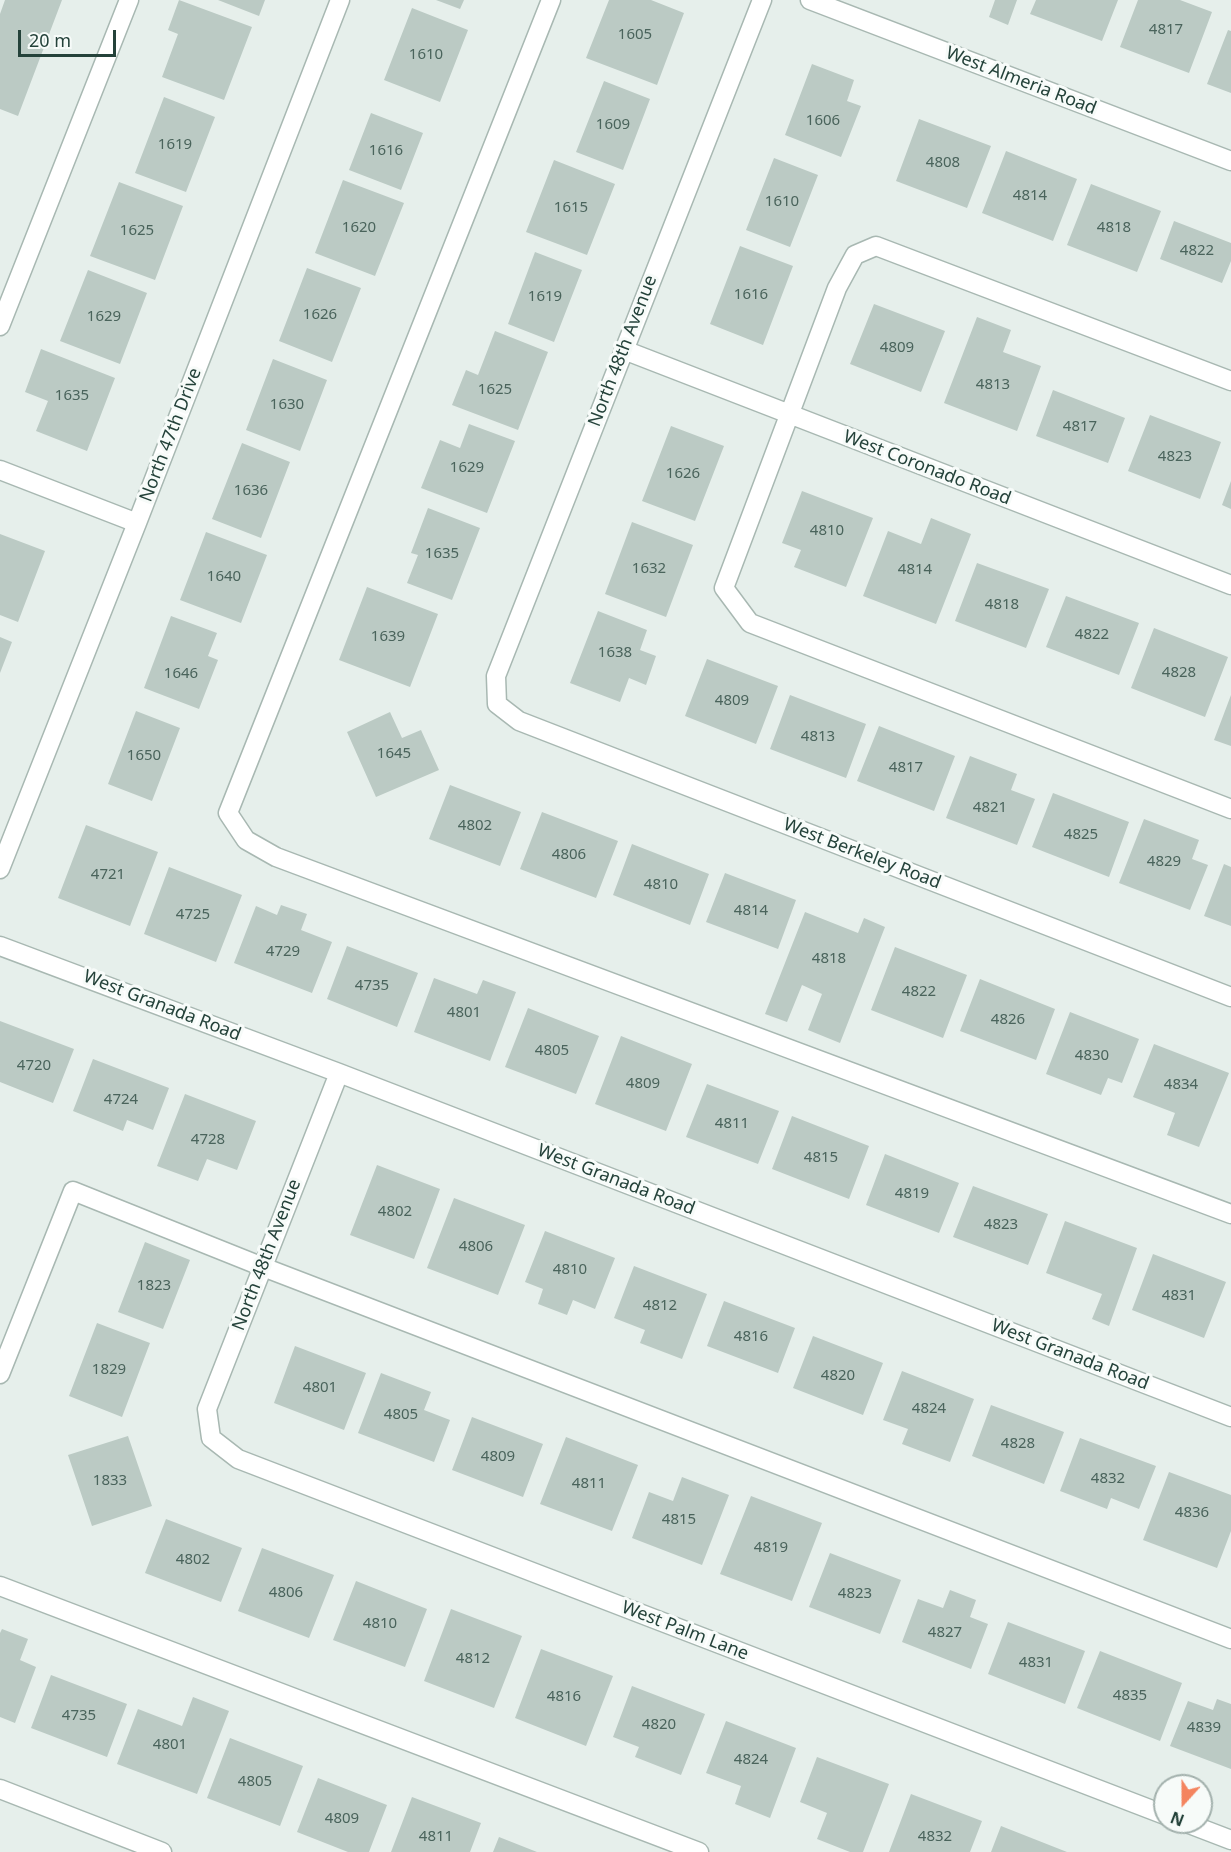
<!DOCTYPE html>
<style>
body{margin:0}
#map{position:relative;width:1231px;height:1852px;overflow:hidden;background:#e6efeb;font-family:"Noto Sans",sans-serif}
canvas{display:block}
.north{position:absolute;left:1153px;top:1774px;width:60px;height:60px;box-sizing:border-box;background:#f7fbf9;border:2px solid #a3b1ad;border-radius:50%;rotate:201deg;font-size:16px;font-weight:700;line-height:24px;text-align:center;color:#24423a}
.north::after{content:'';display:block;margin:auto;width:21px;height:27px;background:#f4845f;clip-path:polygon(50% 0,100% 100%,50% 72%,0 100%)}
.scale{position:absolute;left:18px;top:30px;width:98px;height:27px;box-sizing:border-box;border:3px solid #24423a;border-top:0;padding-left:8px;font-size:18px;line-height:21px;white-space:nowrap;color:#24423a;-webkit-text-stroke:4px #f7fbf9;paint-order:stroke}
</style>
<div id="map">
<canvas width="1231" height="1852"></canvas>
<div class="north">N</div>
<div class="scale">20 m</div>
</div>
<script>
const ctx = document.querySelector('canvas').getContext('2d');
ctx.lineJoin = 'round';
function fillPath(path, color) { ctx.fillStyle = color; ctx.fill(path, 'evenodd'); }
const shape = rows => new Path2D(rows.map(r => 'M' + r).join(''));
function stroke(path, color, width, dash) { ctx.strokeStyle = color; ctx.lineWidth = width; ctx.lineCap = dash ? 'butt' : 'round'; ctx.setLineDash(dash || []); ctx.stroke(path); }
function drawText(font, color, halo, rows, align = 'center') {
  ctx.font = font + ' "Noto Sans",sans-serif'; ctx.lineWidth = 6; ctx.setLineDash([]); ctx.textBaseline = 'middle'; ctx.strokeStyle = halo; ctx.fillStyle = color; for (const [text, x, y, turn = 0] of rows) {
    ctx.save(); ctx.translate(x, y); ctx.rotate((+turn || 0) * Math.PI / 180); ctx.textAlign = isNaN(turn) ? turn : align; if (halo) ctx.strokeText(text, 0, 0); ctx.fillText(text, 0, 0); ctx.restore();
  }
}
const building = shape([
 [5,0,62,0,18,116,0,109,0,14],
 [179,0,252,27,224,100,162,77,178,34,168,30],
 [218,0,265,0,259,16],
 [436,0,464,0,460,9],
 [609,0,651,0,684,13,657,85,586,58],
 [995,0,1017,0,1008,25,989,17],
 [1036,0,1118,0,1102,41,1030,14],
 [1138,0,1180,0,1212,12,1189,73,1120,47],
 [412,8,468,30,440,102,384,80],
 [1228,30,1231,31,1231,93,1207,84],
 [812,64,854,80,847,101,861,106,841,157,785,135],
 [604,81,650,99,623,170,576,152],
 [164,97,215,117,186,192,135,173],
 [371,113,423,133,401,190,349,170],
 [919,119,991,146,967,208,896,181],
 [1006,151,1077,179,1053,241,982,213],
 [774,158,818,175,790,247,746,230],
 [554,160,615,184,587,255,526,232],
 [343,180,404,203,375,276,315,253],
 [119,182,183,206,155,280,90,256],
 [1091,184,1161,211,1137,272,1067,245],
 [1174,221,1231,243,1231,261,1222,283,1160,259],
 [740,246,793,266,763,345,710,324],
 [535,252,582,270,554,342,508,324],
 [307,268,361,288,332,362,279,341],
 [88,270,147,293,120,364,60,341],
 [874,304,945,331,921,392,850,364],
 [977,317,1011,330,1003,352,1041,366,1017,431,944,403],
 [495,331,548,352,518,430,452,405,466,370,478,375],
 [41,349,115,378,87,451,36,431,48,401,25,392],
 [273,359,327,380,300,451,246,430],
 [1053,390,1125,418,1108,463,1036,436],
 [1150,415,1221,442,1200,499,1128,471],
 [469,424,515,441,487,513,421,488,440,440,460,448],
 [671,426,724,446,695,521,642,501],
 [242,443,290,462,261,538,212,519],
 [1231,481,1231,509,1222,505],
 [802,491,873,518,846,587,794,567,801,550,782,543],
 [428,508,480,528,452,600,407,583,418,555,411,553],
 [931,518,971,534,936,624,863,596,888,531,921,544],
 [632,522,693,545,666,617,605,594],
 [206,532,267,555,241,623,180,600],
 [0,534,45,551,18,622,0,615],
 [977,563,1049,589,1026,648,955,621],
 [367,587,438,614,410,687,339,660],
 [1066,596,1139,623,1119,675,1046,647],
 [598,611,647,630,640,650,656,656,646,685,629,678,620,702,570,683],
 [171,616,217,633,208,656,218,660,199,709,144,688],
 [1154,628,1228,657,1205,717,1131,688],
 [0,637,12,642,0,673],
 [707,659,778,686,756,744,685,716],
 [790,695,866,724,846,778,770,749],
 [1231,695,1231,746,1214,740],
 [136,711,180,728,152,801,108,784],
 [390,712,402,738,421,730,439,770,376,797,347,732],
 [879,726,955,756,934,811,857,781],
 [970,756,1017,774,1011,790,1035,799,1017,845,946,818],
 [450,785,521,812,500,866,429,839],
 [1053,793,1129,822,1109,877,1032,847],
 [542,812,618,841,596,898,520,869],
 [1144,819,1199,840,1192,859,1208,865,1190,910,1119,883],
 [86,825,158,852,130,926,58,898],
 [632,844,709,874,690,925,613,895],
 [1224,864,1231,867,1231,926,1204,916],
 [169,867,242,895,216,962,144,934],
 [725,873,796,900,778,949,706,922],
 [281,905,307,914,301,930,332,942,312,993,234,963,256,906,277,915],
 [805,912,858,933,864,918,885,927,840,1043,808,1030,822,994,802,985,787,1022,765,1014],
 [347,946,418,973,397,1027,327,999],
 [895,947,967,975,943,1038,871,1010],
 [434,978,477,994,483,980,516,992,490,1061,414,1032],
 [980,979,1055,1009,1036,1060,960,1031],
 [528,1008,599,1036,576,1094,505,1067],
 [1070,1012,1139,1039,1122,1083,1108,1078,1101,1095,1046,1074],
 [0,1021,74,1049,53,1103,0,1082],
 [621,1036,692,1064,666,1131,595,1104],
 [1154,1044,1229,1073,1199,1147,1167,1135,1175,1113,1133,1097],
 [93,1059,169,1088,153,1130,127,1120,123,1131,73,1111],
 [707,1084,779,1111,758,1164,686,1137],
 [185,1094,256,1121,237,1170,207,1159,198,1181,157,1166],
 [792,1116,869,1146,849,1199,772,1169],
 [885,1154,959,1183,939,1233,866,1205],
 [377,1165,440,1189,414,1259,350,1235],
 [973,1186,1048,1214,1028,1265,953,1237],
 [454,1198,525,1225,498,1295,427,1268],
 [1065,1221,1137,1248,1109,1326,1092,1319,1102,1294,1046,1273],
 [545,1231,615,1258,595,1309,573,1300,567,1315,538,1304,543,1289,525,1282],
 [145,1242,190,1260,163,1329,118,1312],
 [1153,1254,1226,1282,1204,1338,1132,1310],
 [634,1266,707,1294,682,1359,640,1343,645,1330,614,1318],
 [724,1301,795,1328,778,1373,707,1346],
 [97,1323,150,1343,122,1417,69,1396],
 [813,1336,883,1363,863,1415,793,1388],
 [295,1346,366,1373,344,1430,274,1403],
 [902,1371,974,1399,950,1462,902,1444,908,1429,883,1420],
 [381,1373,431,1392,424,1410,450,1420,434,1462,358,1433],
 [991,1405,1064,1432,1044,1484,972,1456],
 [472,1417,543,1444,523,1497,452,1470],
 [128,1436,152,1506,92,1526,68,1455],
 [566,1437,638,1465,612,1531,540,1504],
 [1080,1438,1156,1466,1139,1509,1111,1498,1107,1509,1060,1491],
 [1169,1472,1231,1495,1231,1531,1217,1568,1143,1540],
 [682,1477,729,1495,702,1565,632,1538,649,1492,673,1501],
 [751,1496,822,1523,792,1601,720,1574],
 [166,1519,242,1548,221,1602,145,1573],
 [262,1548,334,1575,309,1638,238,1611],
 [830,1553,901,1580,880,1634,809,1607],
 [356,1581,427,1609,405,1667,333,1640],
 [950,1590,976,1600,970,1617,988,1624,971,1669,902,1642,918,1599,943,1608],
 [451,1609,522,1636,494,1708,424,1681],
 [1008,1622,1085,1651,1065,1704,988,1674],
 [2,1629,28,1639,20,1660,36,1667,15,1723,0,1717,0,1633],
 [541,1649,613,1676,586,1746,515,1718],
 [1100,1651,1182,1683,1160,1741,1077,1708],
 [51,1675,127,1704,107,1757,31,1728],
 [632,1686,705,1714,681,1775,635,1757,639,1747,613,1737],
 [193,1697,229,1711,197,1794,117,1764,138,1709,182,1726],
 [1217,1699,1231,1704,1231,1769,1170,1746,1188,1701,1213,1710],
 [726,1721,796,1748,770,1818,735,1804,741,1786,706,1773],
 [230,1738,303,1766,280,1826,207,1798],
 [817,1757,889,1784,863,1852,850,1852,817,1839,827,1813,800,1802],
 [318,1778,387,1805,369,1852,348,1852,297,1832],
 [911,1794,982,1821,970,1852,889,1852],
 [412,1797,481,1823,470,1852,391,1852],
 [1001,1826,1067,1852,991,1852],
 [499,1837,537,1852,493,1852]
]);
const minor = shape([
 [551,0,228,813,246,840,276,857,1231,1214],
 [762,0,496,676,497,704,519,721,1231,997],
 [810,0,1231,161],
 [0,326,129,0],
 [624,350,1231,585],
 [1231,381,876,246,855,255,837,288,724,588,750,623,1231,809],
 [0,470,137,523],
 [0,869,137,523,340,0],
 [0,946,339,1073,1231,1417],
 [339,1073,207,1409,211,1438,238,1459,1165,1815],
 [0,1374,73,1191,263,1267,1231,1639],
 [0,1586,699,1852],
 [0,1789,162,1852],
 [1184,1822,1231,1840]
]);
const numberNames = [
 ["4817",1166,30],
 ["1605",635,35],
 ["1610",426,55],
 ["1606",823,121],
 ["1609",613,125],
 ["1619",175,145],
 ["1616",386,151],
 ["4808",943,163],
 ["4814",1030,196],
 ["1610",782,202],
 ["1615",571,208],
 ["1620",359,228],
 ["4818",1114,228],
 ["1625",137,231],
 ["4822",1197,251],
 ["1616",751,295],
 ["1619",545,297],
 ["1626",320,315],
 ["1629",104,317],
 ["4809",897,348],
 ["4813",993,385],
 ["1625",495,390],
 ["1635",72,396],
 ["1630",287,405],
 ["4817",1080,427],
 ["4823",1175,457],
 ["1629",467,468],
 ["1626",683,474],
 ["1636",251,491],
 ["4810",827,531],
 ["1635",442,554],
 ["1632",649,569],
 ["4814",915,570],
 ["1640",224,577],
 ["4818",1002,605],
 ["4822",1092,635],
 ["1639",388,637],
 ["1638",615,653],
 ["4828",1179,673],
 ["1646",181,674],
 ["4809",732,701],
 ["4813",818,737],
 ["1645",394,754],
 ["1650",144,756],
 ["4817",906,768],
 ["4821",990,808],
 ["4802",475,826],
 ["4825",1081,835],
 ["4806",569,855],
 ["4829",1164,862],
 ["4721",108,875],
 ["4810",661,885],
 ["4814",751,911],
 ["4725",193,915],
 ["4729",283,952],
 ["4818",829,959],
 ["4735",372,986],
 ["4822",919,992],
 ["4801",464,1013],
 ["4826",1008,1020],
 ["4805",552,1051],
 ["4830",1092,1056],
 ["4720",34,1066],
 ["4809",643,1084],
 ["4834",1181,1085],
 ["4724",121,1100],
 ["4811",732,1124],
 ["4728",208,1140],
 ["4815",821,1158],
 ["4819",912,1194],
 ["4802",395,1212],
 ["4823",1001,1225],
 ["4806",476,1247],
 ["4810",570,1270],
 ["1823",154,1286],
 ["4831",1179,1296],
 ["4812",660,1306],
 ["4816",751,1337],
 ["1829",109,1370],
 ["4820",838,1376],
 ["4801",320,1388],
 ["4824",929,1409],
 ["4805",401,1415],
 ["4828",1018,1444],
 ["4809",498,1457],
 ["4832",1108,1479],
 ["1833",110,1481],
 ["4811",589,1484],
 ["4836",1192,1513],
 ["4815",679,1520],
 ["4819",771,1548],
 ["4802",193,1560],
 ["4806",286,1593],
 ["4823",855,1594],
 ["4810",380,1624],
 ["4827",945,1633],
 ["4812",473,1659],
 ["4831",1036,1663],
 ["4835",1130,1696],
 ["4816",564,1697],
 ["4735",79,1716],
 ["4820",659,1725],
 ["4839",1204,1728],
 ["4801",170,1745],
 ["4824",751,1760],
 ["4805",255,1782],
 ["4809",342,1819],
 ["4811",436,1837],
 ["4832",935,1837]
];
const streetNames = [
 ["West Almeria Road",1021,81,21],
 ["North 48th Avenue",623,351,-69],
 ["North 47th Drive",171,435,-69],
 ["West Coronado Road",927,468,21],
 ["West Berkeley Road",862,854,21],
 ["West Granada Road",162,1006,21],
 ["West Granada Road",616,1180,21],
 ["North 48th Avenue",267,1255,-69],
 ["West Granada Road",1070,1355,21],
 ["West Palm Lane",685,1631,21]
];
fillPath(building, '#bbcac4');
stroke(minor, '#a8b8b2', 21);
stroke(minor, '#fff', 18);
drawText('15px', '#4a645c', null, numberNames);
drawText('18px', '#24423a', '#f7fbf9', streetNames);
</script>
